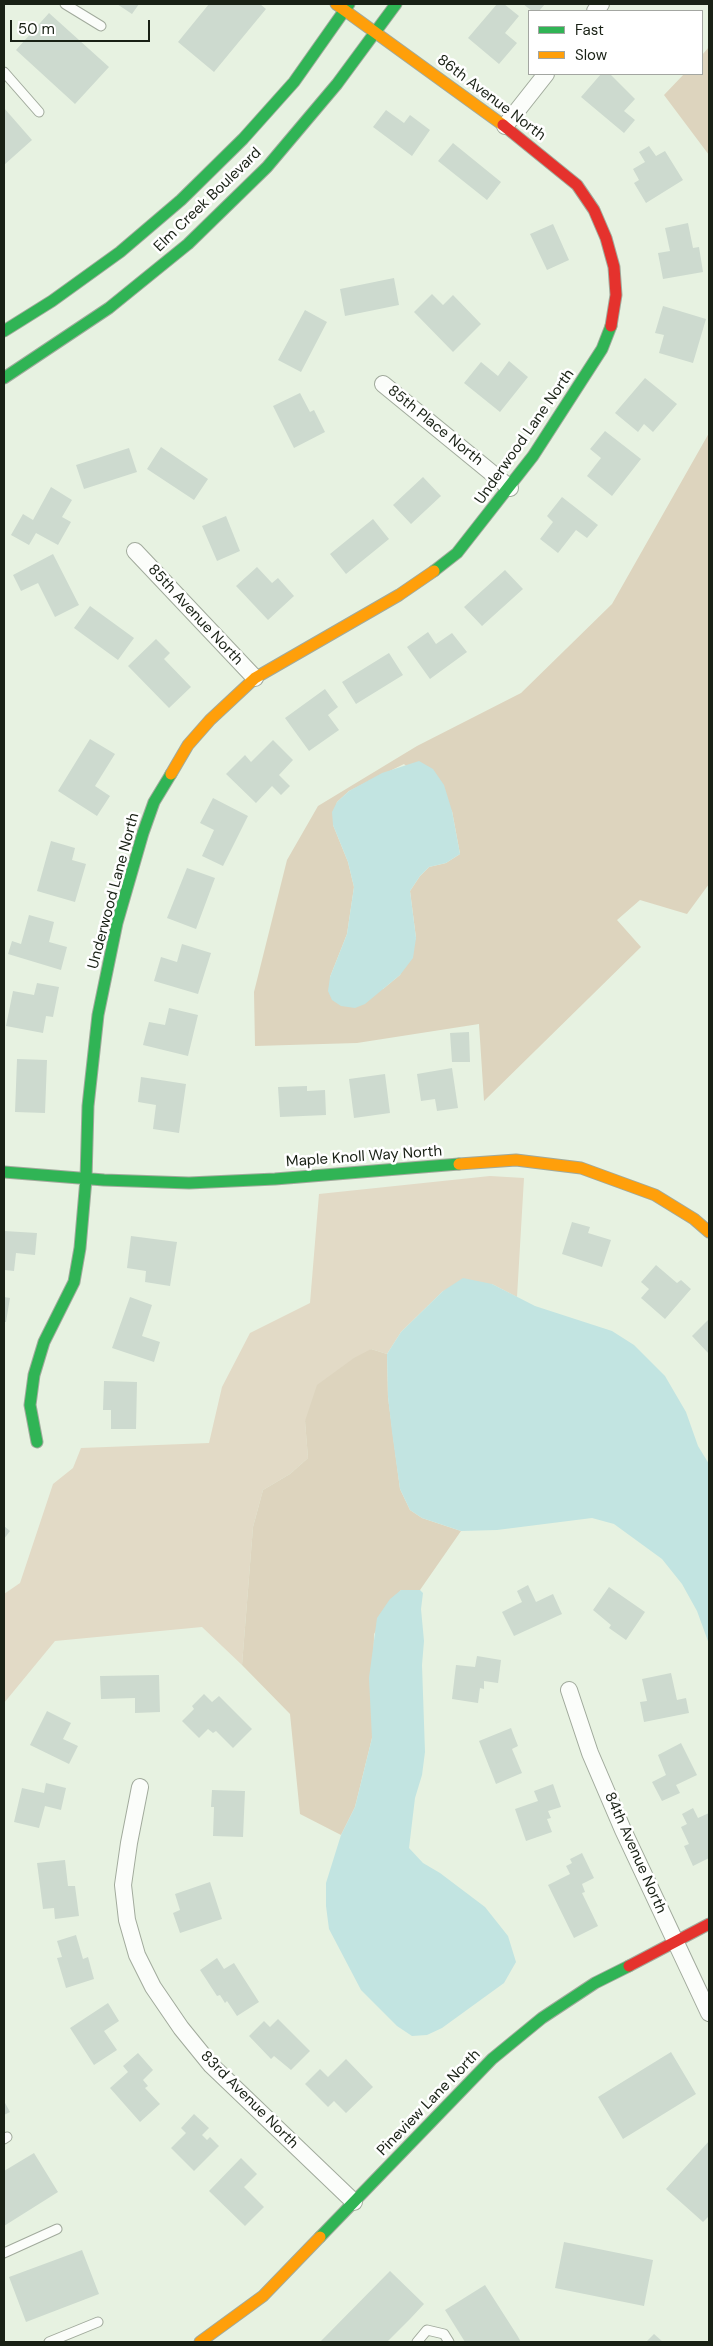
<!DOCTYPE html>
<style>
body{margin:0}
#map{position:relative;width:713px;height:2346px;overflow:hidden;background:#e7f2e1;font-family:"DM Sans",sans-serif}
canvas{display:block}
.frame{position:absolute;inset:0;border:5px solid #192115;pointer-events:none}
.legend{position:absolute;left:528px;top:10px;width:175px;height:65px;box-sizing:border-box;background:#fff;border:1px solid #a3a6a1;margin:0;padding:6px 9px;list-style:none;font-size:15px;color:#192115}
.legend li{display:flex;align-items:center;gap:10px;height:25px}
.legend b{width:25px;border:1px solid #a3a6a1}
.scale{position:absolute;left:10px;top:20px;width:140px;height:22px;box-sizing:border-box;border:2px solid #192115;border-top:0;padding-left:6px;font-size:15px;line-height:18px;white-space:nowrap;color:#192115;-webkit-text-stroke:4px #fff;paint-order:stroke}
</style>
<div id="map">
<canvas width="713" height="2346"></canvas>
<div class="frame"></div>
<ul class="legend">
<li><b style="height:6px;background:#30b455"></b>Fast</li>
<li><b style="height:6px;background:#ff9f0a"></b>Slow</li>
</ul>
<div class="scale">50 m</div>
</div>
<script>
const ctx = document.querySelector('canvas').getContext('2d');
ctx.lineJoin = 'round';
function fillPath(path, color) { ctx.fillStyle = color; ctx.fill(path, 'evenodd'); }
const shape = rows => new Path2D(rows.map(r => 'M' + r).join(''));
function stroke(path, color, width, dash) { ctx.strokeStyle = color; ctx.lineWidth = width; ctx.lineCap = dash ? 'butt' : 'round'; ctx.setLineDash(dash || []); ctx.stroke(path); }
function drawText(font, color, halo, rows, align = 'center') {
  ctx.font = font + ' "DM Sans",sans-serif'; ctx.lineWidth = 5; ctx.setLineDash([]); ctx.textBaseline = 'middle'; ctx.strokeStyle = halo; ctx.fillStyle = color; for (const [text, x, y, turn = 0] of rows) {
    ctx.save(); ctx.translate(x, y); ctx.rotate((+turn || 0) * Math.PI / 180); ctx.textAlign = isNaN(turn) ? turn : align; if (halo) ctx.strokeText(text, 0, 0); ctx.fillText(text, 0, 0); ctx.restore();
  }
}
const green = shape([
 [490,1176,524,1178,517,1297,492,1284,443,1291,401,1332,387,1354,371,1349,305,1421,308,1458,290,1474,263,1490,253,1527,242,1665,202,1627,55,1641,4,1703,4,1594,20,1583,53,1484,73,1468,81,1448,209,1443,222,1387,250,1333,310,1303,319,1194]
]);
const forest = shape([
 [709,47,709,155,664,95,684,74,702,74,702,55],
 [709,433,709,884,687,914,640,900,617,920,641,947,484,1101,479,1024,357,1043,255,1046,254,992,287,860,318,806,417,746,521,693,612,604],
 [404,764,452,811,460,854,446,863,429,867,420,876,410,891,416,938,400,975,383,989,330,977,347,934,354,887,348,862,333,825,337,802,349,791],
 [371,1349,387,1354,388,1397,400,1489,410,1510,422,1518,461,1531,420,1590,401,1590,374,1634,372,1738,355,1807,341,1835,300,1814,290,1714,242,1665,253,1527,263,1490,290,1474,308,1458,305,1421,317,1385,354,1358]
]);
const water = shape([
 [419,761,433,769,444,785,452,811,460,854,446,863,429,867,420,876,410,891,416,938,413,958,400,975,365,1004,355,1008,341,1006,332,1000,328,991,330,977,347,934,354,887,348,862,333,825,332,812,337,802,349,791,382,773],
 [463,1278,492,1284,535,1306,612,1331,634,1345,665,1376,686,1412,698,1446,709,1464,709,1644,697,1611,682,1584,662,1559,614,1524,592,1518,497,1530,461,1531,422,1518,410,1510,400,1489,392,1432,388,1397,387,1354,401,1332,443,1291],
 [401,1590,420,1590,423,1593,421,1609,424,1641,422,1665,425,1752,422,1775,415,1798,409,1848,423,1863,440,1873,485,1907,508,1936,516,1962,504,1983,442,2028,427,2035,412,2036,397,2026,361,1990,329,1929,326,1906,326,1883,341,1835,355,1807,372,1738,369,1678,377,1618,390,1599]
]);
const building = shape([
 [117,4,139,4,132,14],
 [209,4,260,4,266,9,214,72,178,42],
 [497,4,504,4,519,16,505,33,517,43,499,64,468,38],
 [523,4,545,4,539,11,532,11],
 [49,13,109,67,75,104,16,50],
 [601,74,610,74,635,99,624,111,635,120,624,133,581,97],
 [4,108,32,140,4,165],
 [386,110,404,123,410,115,430,130,412,156,373,127],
 [453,143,501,182,487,200,438,161],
 [649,146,656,156,665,151,683,180,646,203,634,183,639,180,633,169,645,162,639,152],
 [688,223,693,248,699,247,703,272,663,279,658,253,670,251,665,228],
 [553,224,569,260,547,270,530,234],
 [394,278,399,305,345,316,340,289],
 [432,294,443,305,453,295,481,324,453,352,414,312],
 [663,306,706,319,693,363,659,353,664,335,655,333],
 [305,310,327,322,301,372,278,360],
 [509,361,528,377,500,412,464,383,481,362,498,376],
 [645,378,677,404,653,432,644,424,638,432,615,413],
 [300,393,310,412,314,410,325,432,294,448,273,406],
 [605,431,641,459,612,496,587,476,601,458,590,449],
 [161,447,208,479,194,500,147,469],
 [129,448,137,472,84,489,76,465],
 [423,477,441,496,411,524,393,505],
 [51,487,72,500,62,517,71,522,58,545,36,533,29,545,11,535,23,514,33,520],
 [562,497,598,525,587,538,576,530,558,553,540,539,553,522,547,516],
 [226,516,240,551,217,561,202,526],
 [373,519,389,539,346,574,330,554],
 [53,554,79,605,55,617,38,583,21,591,13,575],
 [257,567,272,583,278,578,294,596,268,620,236,586],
 [505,570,523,589,482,626,464,607],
 [90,606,134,638,118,660,74,628],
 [428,632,436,644,452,633,467,652,430,679,407,647],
 [156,639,170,653,164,659,191,687,169,708,128,666],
 [389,653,403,675,356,704,342,682],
 [325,689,338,707,328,715,339,730,309,751,285,718],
 [90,739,115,754,95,786,110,796,97,816,58,791],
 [273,740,293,760,279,775,290,786,281,795,272,786,256,803,226,774,245,755,251,762],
 [213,798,248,816,223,866,202,856,214,830,200,823],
 [51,841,75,848,72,860,86,864,75,902,37,891],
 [187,868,215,878,196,929,167,918],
 [29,915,54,922,49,942,67,947,61,970,8,954,12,941,21,944],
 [182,944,211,953,198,994,154,981,161,957,177,962],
 [37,983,59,987,53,1017,46,1016,43,1033,6,1026,13,991,34,995],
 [169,1008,198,1015,188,1056,143,1045,149,1022,165,1025],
 [469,1032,470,1062,452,1062,450,1033],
 [17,1059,47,1060,45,1113,15,1112],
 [452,1068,458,1108,437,1111,435,1099,421,1101,417,1074],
 [385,1074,390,1113,354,1118,349,1079],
 [141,1077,186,1084,179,1133,153,1129,156,1105,138,1102],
 [307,1086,307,1091,325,1090,326,1115,280,1117,278,1087],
 [572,1222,590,1227,588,1233,611,1240,602,1267,562,1254],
 [4,1231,37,1233,35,1255,16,1253,14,1271,4,1270],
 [131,1236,177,1242,170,1286,145,1282,146,1271,127,1268],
 [656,1265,677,1283,681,1280,691,1289,665,1319,641,1298,649,1289,641,1282],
 [4,1297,10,1298,6,1322,4,1322],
 [130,1297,152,1305,142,1336,160,1342,154,1362,112,1348],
 [709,1319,709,1354,692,1336],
 [104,1381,137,1382,136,1429,111,1429,111,1410,103,1410],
 [4,1526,10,1531,4,1539],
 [528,1585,536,1602,553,1594,562,1614,514,1636,502,1612,522,1602,517,1591],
 [609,1587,645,1612,626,1640,609,1628,611,1625,593,1610],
 [477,1656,501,1660,498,1683,484,1681,484,1689,480,1688,478,1703,452,1699,456,1665,475,1667],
 [671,1673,677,1700,686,1698,689,1713,644,1722,640,1702,647,1701,642,1679],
 [159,1675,160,1712,135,1713,135,1698,101,1699,100,1676],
 [204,1694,212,1702,219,1696,252,1729,233,1748,216,1731,213,1733,208,1729,199,1738,182,1721,194,1709,192,1706],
 [47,1711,71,1723,63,1739,78,1746,69,1764,30,1745],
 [511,1728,518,1746,512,1749,522,1773,496,1784,479,1741],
 [681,1743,697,1775,676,1785,680,1793,662,1801,652,1782,666,1775,658,1755],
 [46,1783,66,1788,61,1810,45,1806,39,1828,14,1822,22,1788,44,1793],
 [553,1784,561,1807,548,1811,551,1818,547,1819,552,1832,526,1841,515,1809,538,1801,534,1791],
 [212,1790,245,1791,243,1837,213,1836,214,1807,211,1807],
 [693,1808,698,1818,709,1813,709,1858,693,1866,684,1846,689,1844,681,1827,687,1824,682,1814],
 [582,1853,594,1878,582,1884,585,1892,582,1893,598,1926,574,1938,548,1885,570,1874,566,1866,572,1863,570,1859],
 [65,1860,68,1886,75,1886,79,1916,55,1919,54,1908,43,1909,37,1863],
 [210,1882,222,1919,180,1933,173,1913,180,1910,175,1894],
 [76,1935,83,1959,88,1957,94,1979,66,1988,57,1958,62,1957,57,1941],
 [217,1958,224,1969,234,1963,259,2002,237,2016,227,2001,225,2003,220,1995,217,1996,200,1970],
 [108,2003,119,2021,104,2031,117,2050,94,2065,70,2028],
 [278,2019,310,2051,291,2070,274,2056,271,2059,249,2036,264,2021,270,2027],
 [671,2052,696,2094,623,2139,598,2097],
 [138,2053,153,2070,143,2080,148,2086,145,2088,160,2104,140,2122,110,2088,128,2072,123,2066],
 [346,2059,373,2087,346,2113,334,2101,328,2107,305,2084,320,2069,328,2077],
 [4,2101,10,2112,4,2115],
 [194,2114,209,2128,202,2135,207,2140,210,2137,219,2146,194,2171,171,2148,186,2133,181,2128],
 [709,2141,709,2216,703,2222,666,2189],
 [34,2153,58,2192,4,2226,4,2171],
 [241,2158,257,2174,244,2187,264,2207,245,2226,209,2191],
 [564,2242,653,2260,644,2306,555,2288],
 [82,2250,99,2294,26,2322,9,2277],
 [390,2271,424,2304,410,2319,387,2342,320,2342],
 [485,2285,517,2335,521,2342,465,2342,445,2310],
 [654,2334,663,2342,646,2342]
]);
const lane = shape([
 [65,4,101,26],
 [4,72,39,112],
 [4,2139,7,2137],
 [4,2253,57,2229],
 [49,2342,98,2322],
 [417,2342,427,2330,444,2334,449,2342]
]);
const street = shape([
 [595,11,601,4],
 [505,126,546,74],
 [383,384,510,488],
 [135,551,255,678],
 [569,1690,590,1753,623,1830,709,2013],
 [140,1787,129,1843,123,1885,127,1920,137,1955,153,1987,181,2028,211,2065,354,2202]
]);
const fast = shape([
 [4,331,52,301,120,252,181,200,243,139,294,82,349,4],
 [4,378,109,308,188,244,267,167,337,84,396,4],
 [434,571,457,553,533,456,602,349,611,326],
 [4,1172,104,1180,189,1183,275,1179,459,1164],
 [37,1442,30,1405,34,1375,44,1342,74,1282,80,1248,86,1179,88,1106,98,1015,117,923,143,833,154,802,171,774],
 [320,2237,492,2059,542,2018,595,1983,629,1966]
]);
const slow = shape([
 [336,4,503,125],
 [171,774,188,745,210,720,255,678,399,595,434,571],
 [459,1164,516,1160,581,1168,655,1195,694,1219,709,1232],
 [200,2342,263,2296,320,2237]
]);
const jam = shape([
 [503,125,577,185,594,210,606,238,614,267,616,295,611,326],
 [629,1966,709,1924]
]);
const streetNames = [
 ["86th Avenue North",491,98,37],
 ["Elm Creek Boulevard",208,200,-44],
 ["85th Place North",435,426,39],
 ["Underwood Lane North",525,437,-55],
 ["85th Avenue North",195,615,47],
 ["Underwood Lane North",114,891,-75],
 ["Maple Knoll Way North",364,1157,-4],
 ["84th Avenue North",635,1853,66],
 ["83rd Avenue North",249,2100,45],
 ["Pineview Lane North",429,2103,-46]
];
fillPath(green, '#e2dac6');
fillPath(forest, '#ddd4be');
fillPath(water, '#c2e4e1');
fillPath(building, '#cddacf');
stroke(lane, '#a1aa9c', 11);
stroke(street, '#a1aa9c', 18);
stroke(fast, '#a1aa9c', 13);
stroke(slow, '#a1aa9c', 13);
stroke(jam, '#a1aa9c', 13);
stroke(lane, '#fbfdfa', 9);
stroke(street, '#fbfdfa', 16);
stroke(fast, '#30b455', 11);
stroke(slow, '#ff9f0a', 11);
stroke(jam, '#e5322d', 11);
drawText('15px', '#192115', '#fff', streetNames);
</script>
